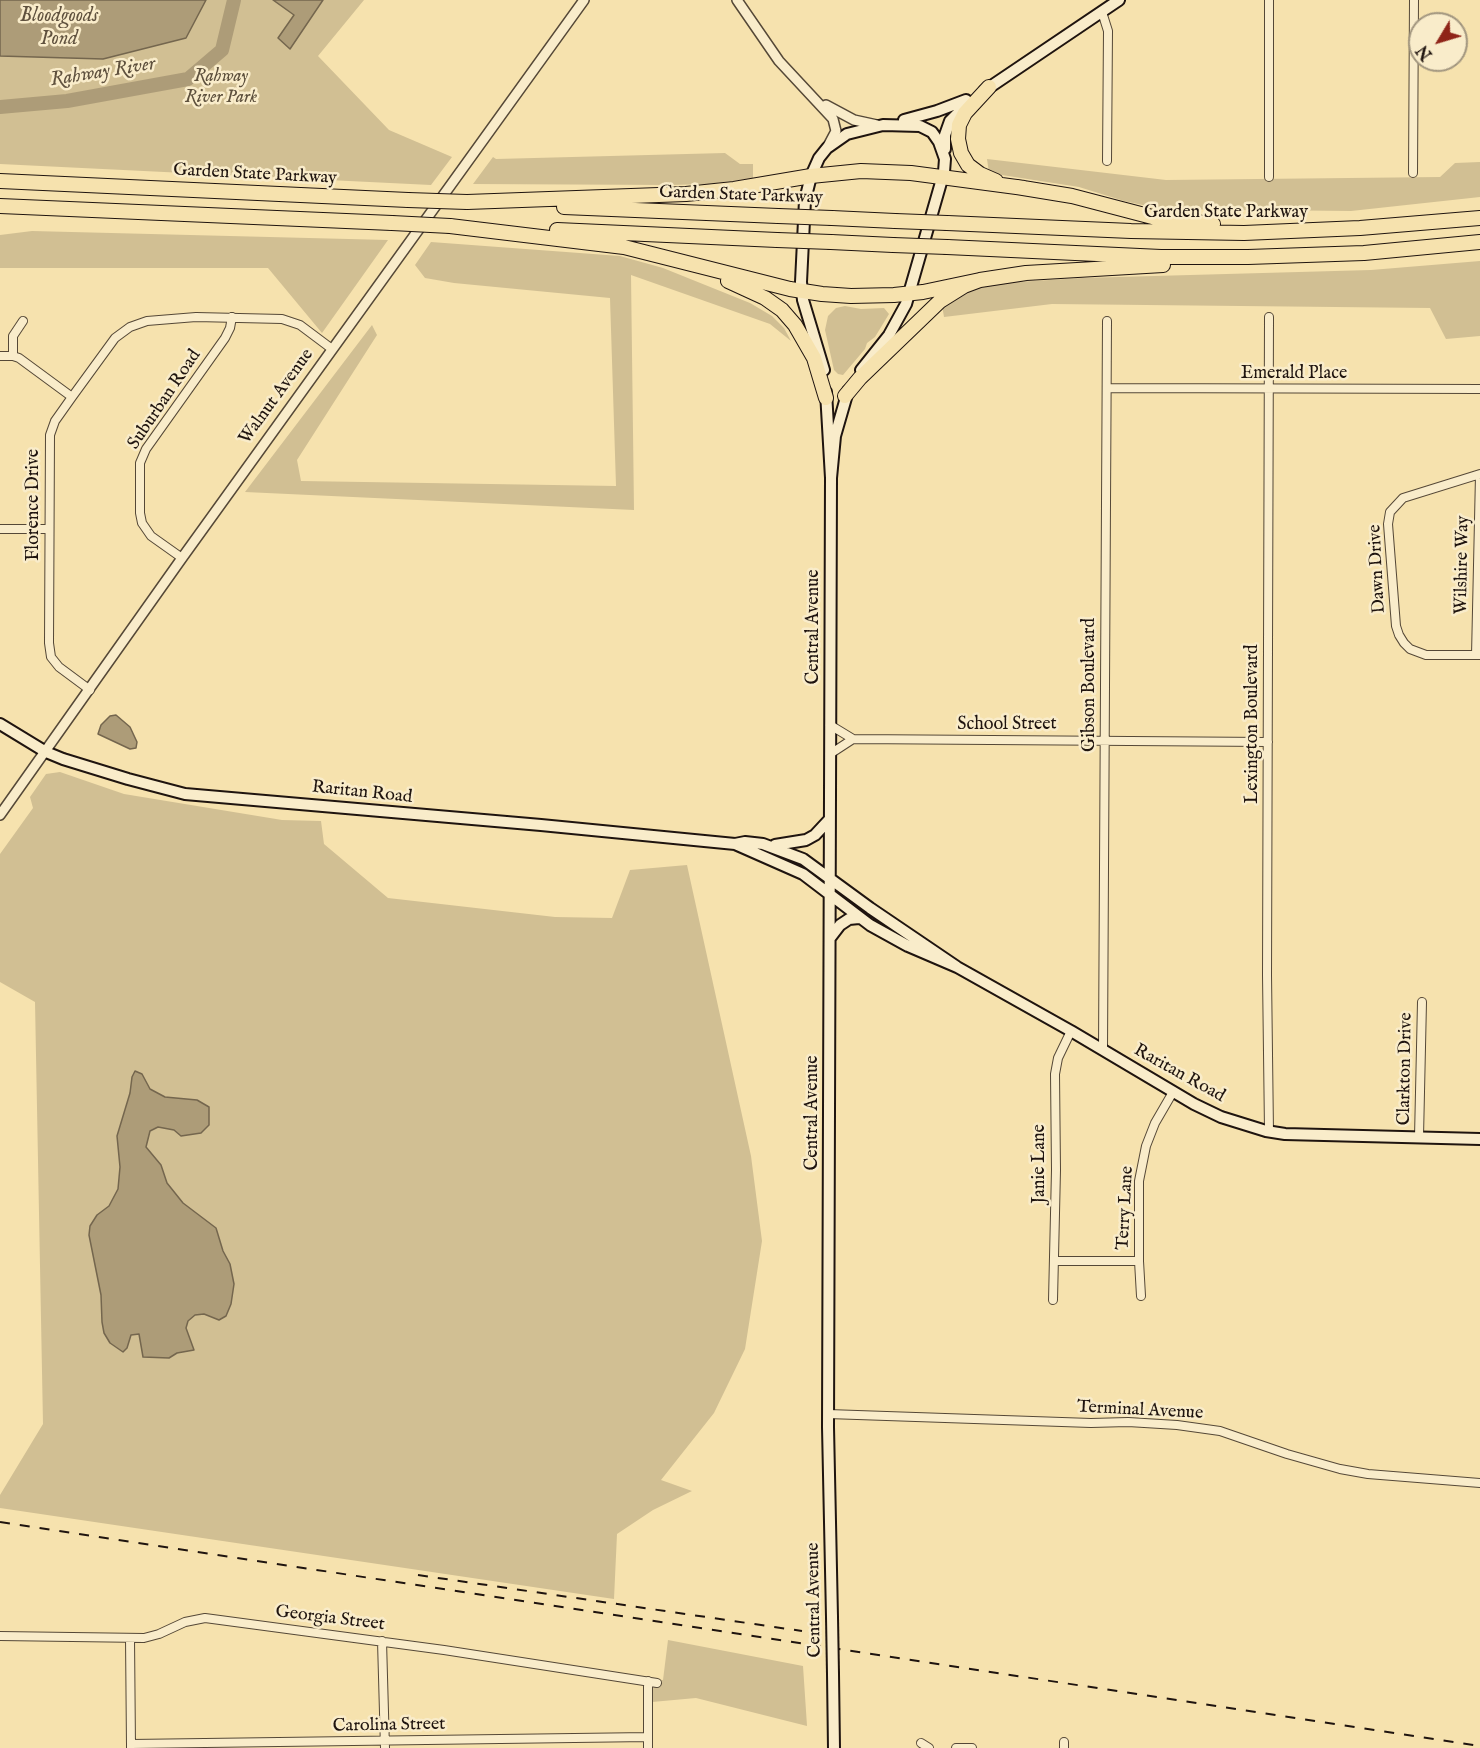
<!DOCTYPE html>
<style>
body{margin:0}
#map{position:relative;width:1480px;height:1748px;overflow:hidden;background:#f6e2ae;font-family:"IM FELL English",serif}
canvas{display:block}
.north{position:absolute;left:1408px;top:12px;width:60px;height:60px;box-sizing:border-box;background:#f9ecca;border:2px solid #a2967f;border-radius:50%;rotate:232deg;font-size:16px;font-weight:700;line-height:24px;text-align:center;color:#1f140f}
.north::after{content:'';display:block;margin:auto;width:21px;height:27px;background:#8f2418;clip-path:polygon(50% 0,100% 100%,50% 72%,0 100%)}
</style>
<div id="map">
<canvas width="1480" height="1748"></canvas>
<div class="north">N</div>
</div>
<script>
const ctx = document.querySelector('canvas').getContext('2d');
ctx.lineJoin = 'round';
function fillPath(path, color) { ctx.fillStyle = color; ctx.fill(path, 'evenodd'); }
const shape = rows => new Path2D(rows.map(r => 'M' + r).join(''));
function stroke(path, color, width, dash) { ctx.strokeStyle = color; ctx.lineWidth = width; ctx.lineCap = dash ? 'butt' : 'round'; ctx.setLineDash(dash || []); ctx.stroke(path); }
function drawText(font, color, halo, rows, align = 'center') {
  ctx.font = font + ' "IM FELL English",serif'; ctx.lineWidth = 5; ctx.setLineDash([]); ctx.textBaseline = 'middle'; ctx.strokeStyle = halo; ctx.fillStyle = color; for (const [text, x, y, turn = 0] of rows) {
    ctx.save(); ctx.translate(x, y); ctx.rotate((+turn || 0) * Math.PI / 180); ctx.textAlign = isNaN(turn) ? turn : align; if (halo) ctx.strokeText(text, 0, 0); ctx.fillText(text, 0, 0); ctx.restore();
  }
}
const green = shape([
 [0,0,364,0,318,56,389,130,452,157,431,185,0,164],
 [725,153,740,164,753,164,753,178,709,184,671,185,473,184,493,157,496,159],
 [987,159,1166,180,1440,177,1455,163,1480,162,1480,197,1351,211,1161,209,1124,201,1079,187,989,173],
 [32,231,388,240,322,333,268,268,0,268,0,235],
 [431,242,620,256,663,268,750,303,772,316,784,328,791,341,770,324,631,275,634,510,245,492,372,325,377,335,297,460,301,481,616,486,610,298,454,283,425,278,415,265],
 [1480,261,1480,336,1446,339,1430,308,1052,304,944,317,942,305,972,287,1017,282,1082,278,1371,270],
 [845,306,861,309,884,308,889,314,875,337,867,343,865,349,843,375,838,374,834,370,825,330,828,316,836,308],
 [60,772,124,794,282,820,321,821,324,844,388,898,555,917,612,918,630,870,687,865,751,1156,762,1241,745,1349,714,1413,661,1480,692,1491,653,1510,617,1534,614,1599,0,1508,0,1495,43,1424,35,1002,0,982,0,854,33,808,30,797,46,774],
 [668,1640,803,1666,807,1726,696,1698,652,1702,654,1679,663,1680]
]);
const water = shape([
 [0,0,206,0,186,38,103,59,0,56,0,0],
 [273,0,323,0,290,49,278,38,294,15,273,0],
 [116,715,130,727,137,742,136,748,130,749,98,734,101,725,110,716,116,715],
 [135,1071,142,1074,150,1089,165,1097,197,1100,209,1107,209,1125,201,1133,181,1136,174,1130,158,1127,150,1131,146,1147,161,1165,167,1183,183,1203,216,1228,223,1251,230,1264,234,1284,231,1304,226,1316,219,1320,204,1314,195,1315,188,1321,186,1328,194,1350,177,1353,169,1358,143,1357,139,1334,131,1335,127,1348,123,1352,110,1343,104,1333,102,1322,101,1295,89,1235,90,1226,97,1215,109,1206,118,1189,120,1167,117,1136,130,1093,132,1077,135,1071]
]);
const river = shape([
 [0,107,67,101,188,79,222,50,234,0]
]);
const minor = shape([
 [1269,0,1269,177],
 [1102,12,1108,31,1107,161],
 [1413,173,1414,0],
 [1269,317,1267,975,1269,1131],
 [0,356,13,356,19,358,72,397],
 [13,356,13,336,23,321],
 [1107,388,1480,389],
 [1480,474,1403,498,1390,512,1388,524,1396,626,1399,635,1404,643,1410,649,1426,655,1480,655],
 [0,529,49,529],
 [182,558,151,536,142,523,140,513,140,463,146,449,225,338,230,328,232,317],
 [1476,655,1480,475],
 [90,690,59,667,51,657,49,643,50,435,55,421,72,397,115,338,130,327,147,321,196,317,282,319,300,325,332,349],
 [830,725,853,739,1268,742],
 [830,754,853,739],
 [1103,1049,1107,321],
 [1419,1137,1422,1002],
 [1055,1261,1139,1261],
 [1141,1296,1139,1261,1139,1181,1146,1146,1155,1123,1173,1092],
 [1053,1300,1056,1170,1055,1074,1058,1058,1071,1031],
 [828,1414,1091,1423,1128,1422,1177,1425,1220,1431,1287,1454,1340,1469,1368,1474,1480,1483],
 [0,1636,144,1638,159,1634,185,1622,205,1618,444,1650,657,1683],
 [130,1638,131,1747],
 [382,1641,385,1748],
 [648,1681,648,1748],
 [921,1743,929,1748],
 [131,1744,648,1737],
 [956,1748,972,1748],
 [1064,1748,1064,1742]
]);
const tertiary = shape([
 [737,0,779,61,833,119,836,131,828,146],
 [826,105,854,120,877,125],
 [0,815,182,558,584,0]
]);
const secondary = shape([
 [984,91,1119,0],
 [904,120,937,111,966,100],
 [945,149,945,135,950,121,969,102],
 [824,370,803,300,801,282,805,200,811,176,819,158,827,148,847,134,883,125,920,126,932,132,939,142,945,159,944,172,906,304,889,335,861,370],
 [826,392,831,478],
 [0,724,46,752,63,759,128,779,185,794,541,825,735,844,803,874,870,925,908,946,957,967],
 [735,844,745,842,763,844,803,859,870,908,957,967,1071,1031,1194,1104,1221,1117,1266,1131,1285,1134,1480,1139],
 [775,845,806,840,815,835,829,820],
 [830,938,840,925,849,919,859,918],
 [832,1617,828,1427,831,478,835,436,848,391],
 [833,1674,834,1748]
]);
const motorway = shape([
 [989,87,965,113,959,125,958,139,961,153,968,165,980,174,996,181],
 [0,181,408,200],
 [1017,187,1072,196,1156,218,1213,224],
 [467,202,686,194,734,189,811,176,861,171,911,173,1024,188],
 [0,206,392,223],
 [564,207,778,216],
 [832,218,895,221],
 [947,223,1131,231,1244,233,1360,228,1480,218],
 [450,226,624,247,790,289,822,294,851,296,894,295,923,292,980,280],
 [557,230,777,240],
 [831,242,893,245],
 [947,247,1161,257,1248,257,1364,253,1480,242],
 [728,281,765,298,782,310,795,325,814,358,826,398],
 [845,396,860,378,940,301,964,286,980,280,1026,273,1163,265]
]);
const rail = shape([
 [0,1522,1480,1746],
 [418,1575,802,1631]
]);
const secondaryBridge = shape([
 [832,1617,833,1674]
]);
const motorwayBridge = shape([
 [408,200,467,202],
 [778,216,832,218],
 [895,221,947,223],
 [392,223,450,226],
 [777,240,831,242],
 [893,245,947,247]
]);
const parkNames = [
 ["Rahway",221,77],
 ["River Park",221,98]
];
const streetNames = [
 ["Garden State Parkway",255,175,3],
 ["Garden State Parkway",741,196,2],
 ["Garden State Parkway",1226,213],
 ["Emerald Place",1294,374],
 ["Walnut Avenue",277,397,-54],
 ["Suburban Road",165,400,-56],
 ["Florence Drive",34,505,-90],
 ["Wilshire Way",1463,565,-89],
 ["Dawn Drive",1378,569,-93],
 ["Central Avenue",814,627,-90],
 ["Gibson Boulevard",1090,685,-90],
 ["Lexington Boulevard",1253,724,-90],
 ["School Street",1007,725],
 ["Raritan Road",362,793,6],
 ["Clarkton Drive",1406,1069,-89],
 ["Raritan Road",1179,1074,29],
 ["Central Avenue",813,1113,-90],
 ["Janie Lane",1040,1164,-90],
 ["Terry Lane",1126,1208,-87],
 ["Terminal Avenue",1140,1411,3],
 ["Central Avenue",815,1600,-91],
 ["Georgia Street",330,1619,7],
 ["Carolina Street",389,1726,-1]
];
const waterNames = [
 ["Bloodgoods",59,17],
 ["Pond",59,40],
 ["Rahway River",103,73,-9]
];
fillPath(green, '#d1bf93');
fillPath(water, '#ad9c78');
stroke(water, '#74664e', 1.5);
stroke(river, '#ad9c78', 14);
stroke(minor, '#554837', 10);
stroke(tertiary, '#554837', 12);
stroke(secondary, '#1f140f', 14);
stroke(motorway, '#1f140f', 16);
stroke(minor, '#f9ecca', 8);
stroke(tertiary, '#f9ecca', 9);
stroke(secondary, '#f9ecca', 10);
stroke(motorway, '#f6e2ae', 14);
stroke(rail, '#1f140f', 2, [10, 10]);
stroke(secondaryBridge, '#1f140f', 14, []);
stroke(motorwayBridge, '#1f140f', 16, []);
stroke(secondaryBridge, '#f9ecca', 10);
stroke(motorwayBridge, '#f6e2ae', 14);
drawText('italic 18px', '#5d503d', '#f9ecca', parkNames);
drawText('18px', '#1f140f', '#f9ecca', streetNames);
drawText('italic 20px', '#5f513e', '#f9ecca', waterNames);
</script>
